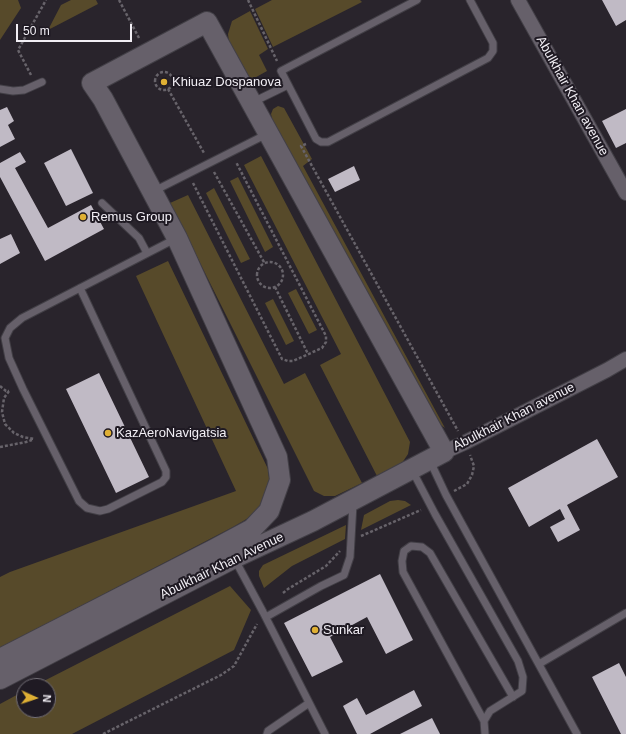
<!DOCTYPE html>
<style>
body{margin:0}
#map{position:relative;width:626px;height:734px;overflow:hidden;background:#29242c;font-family:Arial,sans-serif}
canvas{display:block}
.north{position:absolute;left:16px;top:678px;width:40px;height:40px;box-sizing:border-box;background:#1f1a23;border:1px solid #736f77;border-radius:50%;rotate:93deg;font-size:11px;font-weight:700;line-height:16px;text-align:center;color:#f2eff5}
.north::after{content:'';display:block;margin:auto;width:14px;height:18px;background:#dfb034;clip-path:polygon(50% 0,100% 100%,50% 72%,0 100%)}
.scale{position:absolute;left:16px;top:24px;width:116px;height:18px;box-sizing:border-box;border:2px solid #f2eff5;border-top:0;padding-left:5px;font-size:12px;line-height:14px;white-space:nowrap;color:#f2eff5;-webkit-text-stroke:3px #1f1a23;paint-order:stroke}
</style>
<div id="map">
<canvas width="626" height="734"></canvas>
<div class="north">N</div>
<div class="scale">50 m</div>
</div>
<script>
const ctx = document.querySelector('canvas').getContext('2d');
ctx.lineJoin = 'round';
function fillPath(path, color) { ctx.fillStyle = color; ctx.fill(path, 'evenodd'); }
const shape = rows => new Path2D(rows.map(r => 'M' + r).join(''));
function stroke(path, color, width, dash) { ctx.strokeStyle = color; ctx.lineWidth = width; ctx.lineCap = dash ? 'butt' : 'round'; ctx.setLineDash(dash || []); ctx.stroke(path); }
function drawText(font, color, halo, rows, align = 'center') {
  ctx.font = font + ' Arial,sans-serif'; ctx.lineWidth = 4; ctx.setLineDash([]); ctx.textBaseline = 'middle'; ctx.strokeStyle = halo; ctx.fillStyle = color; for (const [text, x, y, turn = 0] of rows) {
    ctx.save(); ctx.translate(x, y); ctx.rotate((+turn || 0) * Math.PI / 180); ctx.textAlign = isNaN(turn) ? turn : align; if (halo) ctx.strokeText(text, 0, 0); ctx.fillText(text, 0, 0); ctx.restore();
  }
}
const green = shape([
 [0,0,18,0,21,8,0,40],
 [71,0,96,0,98,4,48,30,61,5],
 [272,0,360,0,362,2,273,47,255,9],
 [250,11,268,49,259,55,267,71,249,81,229,43,228,34,232,21],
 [278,106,284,108,312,159,303,166,445,428,434,420,273,123,271,114,273,109],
 [261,156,410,442,408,454,402,463,377,476,320,365,341,354,244,165],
 [238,177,273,247,265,252,230,181],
 [214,188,250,259,241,263,206,193],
 [188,195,284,384,305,373,362,483,335,496,324,496,314,491,170,203],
 [168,261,268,469,270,485,265,503,255,514,233,527,0,648,0,577,10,572,236,491,136,276],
 [296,289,317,330,309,334,288,293],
 [273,299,294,341,286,345,265,303],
 [398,500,405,501,411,505,361,530,364,515,390,501],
 [346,525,345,539,292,566,264,588,259,576,259,571,263,565],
 [230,586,251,610,234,650,72,734,0,734,0,704,24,691,24,710,48,710,48,686,34,686]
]);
const building = shape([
 [602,0,626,0,626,20,616,26],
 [7,107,14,121,8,125,15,139,0,147,0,110],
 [626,109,626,143,616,148,602,121],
 [71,149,93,193,66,206,44,163],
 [20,152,26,162,15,168,48,228,91,205,104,229,45,261,0,177,0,163],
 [354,166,360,180,335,192,328,179],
 [11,234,20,253,0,264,0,239],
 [99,373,149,477,116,493,66,389],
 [597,439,618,477,567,505,580,530,558,542,550,527,565,519,560,509,529,527,508,488],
 [380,574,413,640,386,654,367,617,330,637,343,662,312,677,284,623],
 [619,663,626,677,626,734,621,734,592,677],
 [414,690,422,706,370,734,357,734,343,706,357,698,366,715],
 [432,718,440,734,400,734]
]);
const path = shape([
 [119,0,139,38],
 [248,0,277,61],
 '155 81a9 9 0 1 1 18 0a9 9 0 1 1-18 0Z',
 [31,75,18,50,46,0],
 [168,89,204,153],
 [306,144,301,146,458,431],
 [214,172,265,264],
 [193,183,282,359,288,361,293,361,322,348,326,342,326,336,236,162],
 '257 275a13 13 0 1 1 26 0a13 13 0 1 1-26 0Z',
 [275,287,308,354],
 [0,386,6,391,9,391],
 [9,391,4,398,2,412,5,424,14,433,23,437,34,439],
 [0,447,26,442,32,440],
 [454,491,467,484,472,475,474,466,470,455],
 [361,536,421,510],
 [283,593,288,589,326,566,340,551],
 [103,734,221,675,234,666,257,624]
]);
const lane = shape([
 [417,0,281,71,316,139,321,142,328,142,488,58,493,51,493,43,470,0],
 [0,89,13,91,24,90,42,82],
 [253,102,288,85],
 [154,191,267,134],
 [102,203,139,238,147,253],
 [80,288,166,471,166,477,162,482,108,509,100,511,87,508,79,501,23,389,9,358,5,338,10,328,22,318,175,239],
 [430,461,446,495,577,734],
 [412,470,435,514,518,661,523,677,522,691,490,711,484,721,485,734],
 [234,558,263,612,325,734],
 [266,617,321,586,344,575,350,557,353,504],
 [539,664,626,613],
 [484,721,403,572,402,561,404,551,411,546,422,547,430,553,513,697],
 [267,734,268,731,309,703]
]);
const street = shape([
 [518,0,626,193],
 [444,452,464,443,607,370,626,359]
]);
const secondary = shape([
 [0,659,213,550,252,529,269,511,280,480,277,457,177,238,103,99,92,83,207,22,444,452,313,521,234,558,0,679]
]);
const markers = [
 [164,82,4,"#dfb034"],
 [83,217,4,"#dfb034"],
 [108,433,4,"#dfb034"],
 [315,630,4,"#dfb034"]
];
const poiNames = [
 ["Khiuaz Dospanova",172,82],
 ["Remus Group",91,217],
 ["KazAeroNavigatsia",116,433],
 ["Sunkar",323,630]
];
const streetNames = [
 ["Abulkhair Khan avenue",572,96,61],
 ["Abulkhair Khan avenue",514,417,-27],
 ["Abulkhair Khan Avenue",222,566,-26]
];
fillPath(green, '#574a2a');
fillPath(building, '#c0bac5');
stroke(lane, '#423f46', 9);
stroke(street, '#423f46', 16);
stroke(secondary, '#423f46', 22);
stroke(path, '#67636a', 2.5, [3, 2]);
stroke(lane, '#66606a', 7);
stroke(street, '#66606a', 14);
stroke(secondary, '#66606a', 20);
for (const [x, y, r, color] of markers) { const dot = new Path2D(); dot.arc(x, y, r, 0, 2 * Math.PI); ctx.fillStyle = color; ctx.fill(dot); stroke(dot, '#1f1a23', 1.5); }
drawText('13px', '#f2eff5', '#1f1a23', poiNames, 'left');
drawText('13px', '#f2eff5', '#1f1a23', streetNames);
</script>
